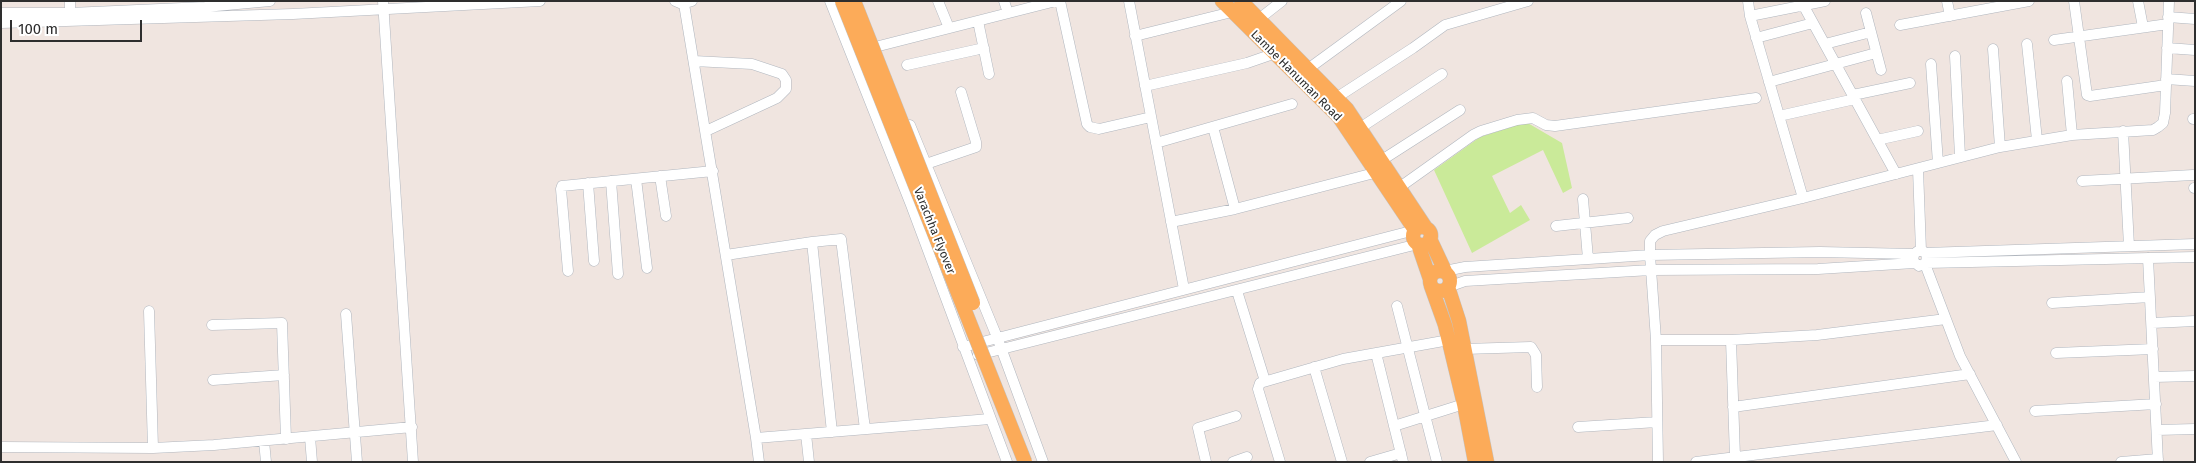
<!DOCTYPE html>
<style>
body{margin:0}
#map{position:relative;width:2196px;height:463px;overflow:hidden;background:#f0e5e0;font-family:"Fira Sans",sans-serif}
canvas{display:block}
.frame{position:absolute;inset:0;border:2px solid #2e2e2e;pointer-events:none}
.scale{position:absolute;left:10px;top:20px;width:132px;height:22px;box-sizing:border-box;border:2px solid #2e2e2e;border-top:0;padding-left:6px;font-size:15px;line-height:18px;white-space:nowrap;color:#2e2e2e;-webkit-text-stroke:4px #fff;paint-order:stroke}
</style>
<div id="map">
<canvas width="2196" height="463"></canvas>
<div class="frame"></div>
<div class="scale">100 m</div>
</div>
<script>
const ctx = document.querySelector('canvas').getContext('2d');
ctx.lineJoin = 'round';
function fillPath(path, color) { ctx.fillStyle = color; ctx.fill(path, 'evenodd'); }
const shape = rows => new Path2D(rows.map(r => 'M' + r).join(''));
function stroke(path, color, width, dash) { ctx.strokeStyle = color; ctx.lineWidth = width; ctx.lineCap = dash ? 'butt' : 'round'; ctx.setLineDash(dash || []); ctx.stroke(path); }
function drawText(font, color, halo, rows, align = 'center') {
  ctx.font = font + ' "Fira Sans",sans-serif'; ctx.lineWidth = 4; ctx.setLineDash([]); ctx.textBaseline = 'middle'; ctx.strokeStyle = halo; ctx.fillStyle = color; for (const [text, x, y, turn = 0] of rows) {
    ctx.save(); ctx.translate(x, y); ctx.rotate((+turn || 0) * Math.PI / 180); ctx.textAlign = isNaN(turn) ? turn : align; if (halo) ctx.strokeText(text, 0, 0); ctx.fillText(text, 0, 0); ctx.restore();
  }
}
const green = shape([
 [1526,122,1562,143,1572,188,1563,193,1543,150,1492,176,1510,213,1521,205,1530,220,1472,253,1434,170,1480,137]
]);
const minor = shape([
 [70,1,70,13],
 [383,1,413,462],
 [675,1,682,4,692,1],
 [830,1,911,205,1007,462],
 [938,1,949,28],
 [1004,1,1008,13],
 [1060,1,1087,124,1090,127,1099,129,1151,117],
 [1129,1,1184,289],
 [1748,1,1750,16,1803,198],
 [1801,1,1896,174],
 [1947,1,1950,16],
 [2074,1,2087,95,2090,96,2166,85],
 [2138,1,2143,27],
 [684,4,756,438,759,462],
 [1,13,70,13,205,7,270,1],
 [1866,13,1881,70],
 [1750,16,1825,1],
 [2168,17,2195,19],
 [1259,19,1282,1],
 [978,21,989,74],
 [1,23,293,14,540,1],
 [1900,25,2029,1],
 [1135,36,1232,12],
 [1756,38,1813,23],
 [2054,40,2168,24],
 [1825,44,1871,32],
 [2027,44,2037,140],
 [879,46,1056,1],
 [2167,48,2195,50],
 [1993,49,2000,147],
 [1955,56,1960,156],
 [694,61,752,64,782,74,786,80,786,89,777,98,706,131],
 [1931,64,1938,163],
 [907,65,984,48],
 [1308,69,1401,1],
 [2166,79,2195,81],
 [2067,81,2072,135],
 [1769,82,1876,53],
 [1145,86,1247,63,1273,54],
 [1853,95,1910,83],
 [1336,98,1413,48,1445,25,1528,1],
 [1779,116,1855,99],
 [2193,119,2195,119],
 [910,125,997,337,1043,462],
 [1213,127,1235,209],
 [1360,128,1442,74],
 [2123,131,2129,246],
 [1877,140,1918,131],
 [1156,143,1292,104],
 [1382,160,1460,110],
 [926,164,976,147,976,142,961,92],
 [1918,169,1921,251],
 [660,176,666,216],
 [636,179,647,268],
 [611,181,618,274],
 [2082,181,2193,175],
 [588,183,594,261],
 [1400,187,1473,135,1481,131,1517,120,1533,118,1546,125,1555,126,1756,98],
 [2194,188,2195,188],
 [1583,199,1588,259],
 [1171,222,1235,209,1382,171],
 [1556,226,1628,218],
 [812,242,841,239,865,429],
 [1925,253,2195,244],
 [726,255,812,242,832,432],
 [2148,258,2158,462],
 [1926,263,1927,255,1923,251,1918,251,1914,254,1913,261,1919,266,1926,263,2195,257],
 [1925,264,1960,356,2016,462],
 [568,271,561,189,562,186,713,171],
 [1445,271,1465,267,1650,255,1820,252,1914,254],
 [1448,287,1465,281,1651,270,1818,269,1914,263],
 [1237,291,1265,381],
 [2052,303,2150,297],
 [1397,306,1437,462],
 [149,311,153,448],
 [346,314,357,462],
 [2152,323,2195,321],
 [212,325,282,323,286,439],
 [1656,340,1731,340,1817,335,1946,319],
 [1731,340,1735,457],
 [963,347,1415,230],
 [1464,349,1531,347,1536,355,1537,387],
 [1376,353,1403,462],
 [2056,353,2153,349],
 [978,355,1418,244],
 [1314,367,1342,462],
 [2154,377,2195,376],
 [213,380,284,375],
 [1733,407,1970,374],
 [2035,411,2156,404],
 [1394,426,1464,404],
 [1578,427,1657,422],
 [2157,430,2195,429],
 [806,434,809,462],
 [310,437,312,462],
 [756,438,990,419],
 [264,441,266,462],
 [1,447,153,448,214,445,412,427],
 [1206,462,1198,428,1236,416],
 [1233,462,1247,457],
 [1280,462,1258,389,1260,383,1343,359,1449,340],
 [1370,462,1401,453],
 [1658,462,1656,340,1650,255,1650,241,1655,235,1663,231,1803,198,2000,147,2072,135,2153,130,2158,127,2163,123,2165,113,2169,1],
 [1696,462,1997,425],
 [2121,462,2158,459]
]);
const major = shape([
 [1222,1,1339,117,1415,230],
 [1241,1,1347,109,1426,228],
 '1413 236a9 9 0 1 1 18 0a9 9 0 1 1-18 0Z',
 [1430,239,1445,271],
 [1418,244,1430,279],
 '1430 281a10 10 0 1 1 20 0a10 10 0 1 1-20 0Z',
 [1431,286,1445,325,1464,404,1475,462],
 [1448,287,1459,321,1487,462]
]);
const majorBridge = shape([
 [842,1,1025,462],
 [854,1,973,303]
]);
const streetNames = [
 ["Lambe Hanuman Road",1296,76,45],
 ["Varachha Flyover",934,231,68]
];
fillPath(green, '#caea99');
stroke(minor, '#b0b6be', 11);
stroke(major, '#c4c4c4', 15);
stroke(minor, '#fff', 10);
stroke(major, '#fcab59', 14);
stroke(majorBridge, '#c4c4c4', 15, []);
stroke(majorBridge, '#fcab59', 14);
drawText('12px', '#2e2e2e', '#fff', streetNames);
</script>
